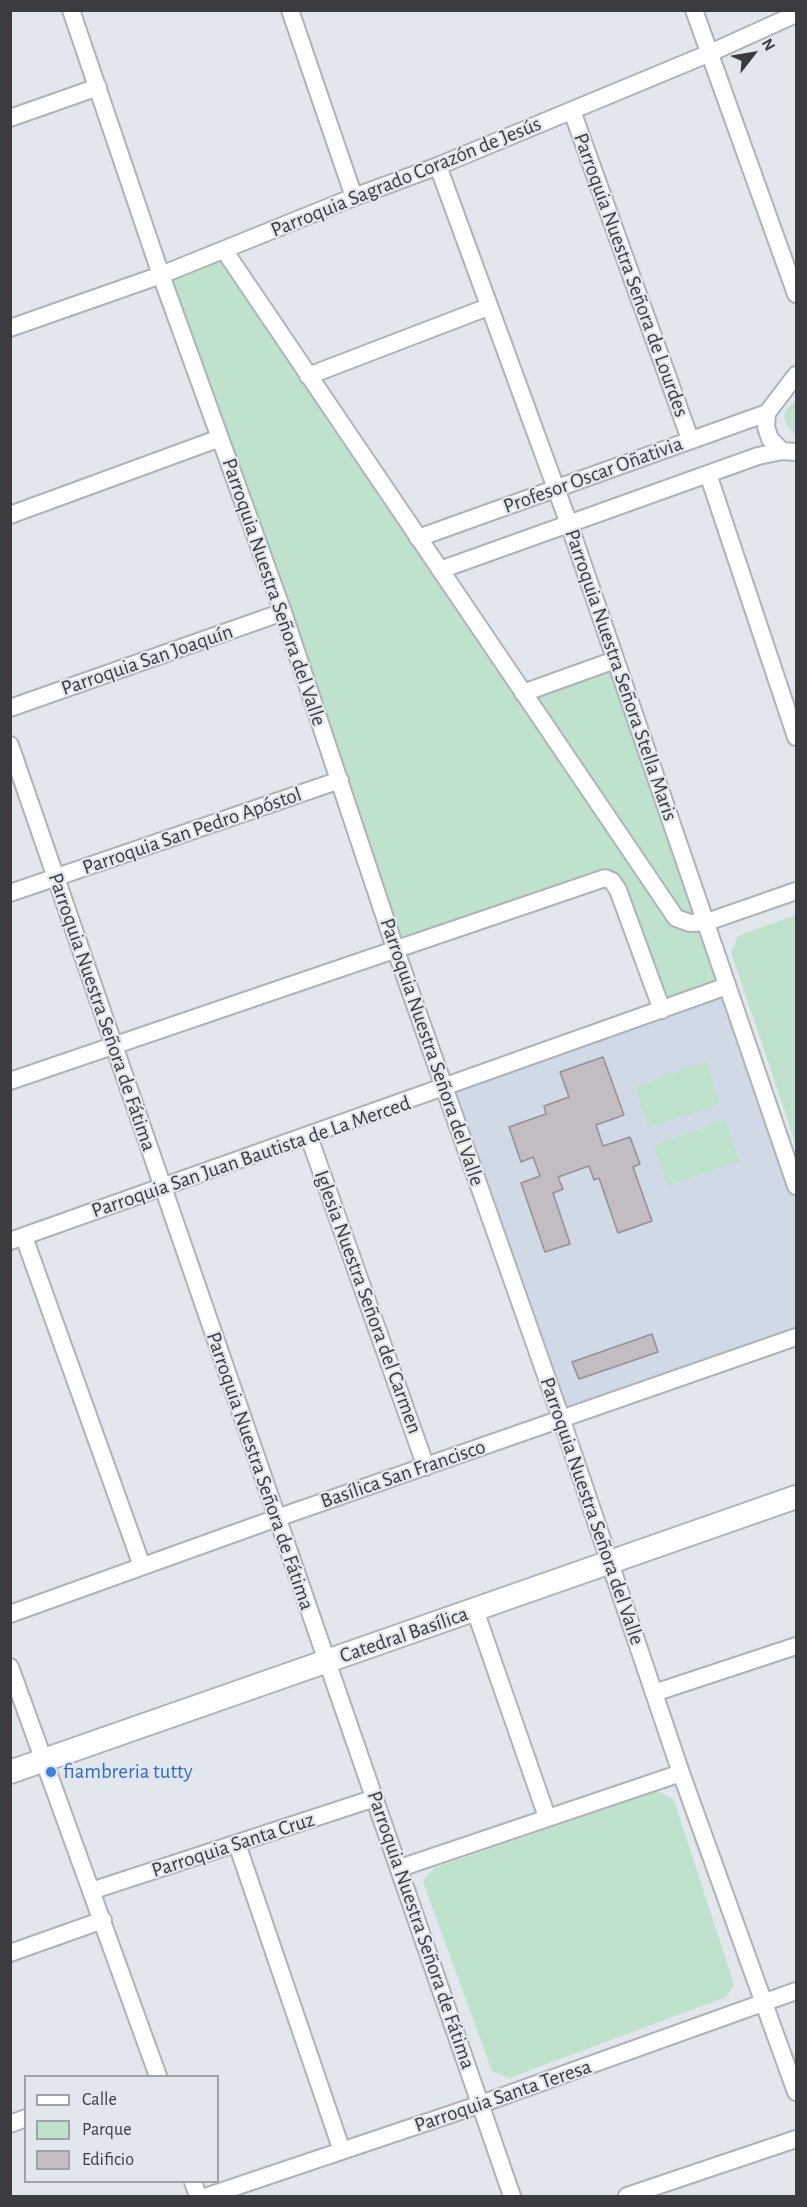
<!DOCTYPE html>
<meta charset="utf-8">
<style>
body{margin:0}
#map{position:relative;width:807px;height:2207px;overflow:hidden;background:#e2e7ee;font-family:"Alegreya Sans",sans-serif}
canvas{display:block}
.frame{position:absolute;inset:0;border:12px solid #3a3c3f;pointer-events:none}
.legend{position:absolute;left:24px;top:2075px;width:195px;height:108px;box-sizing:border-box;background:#e2e7ee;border:2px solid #9fa3a8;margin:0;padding:8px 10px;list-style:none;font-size:18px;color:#3a3c3f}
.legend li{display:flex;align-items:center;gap:12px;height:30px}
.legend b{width:30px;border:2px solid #9fa3a8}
.north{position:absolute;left:723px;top:24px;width:60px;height:60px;-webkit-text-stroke:4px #e2e7ee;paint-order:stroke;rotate:59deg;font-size:16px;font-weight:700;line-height:24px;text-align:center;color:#3a3c3f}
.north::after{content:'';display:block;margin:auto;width:21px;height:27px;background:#3a3c3f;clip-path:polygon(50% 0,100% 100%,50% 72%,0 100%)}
</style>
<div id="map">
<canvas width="807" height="2207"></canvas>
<div class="frame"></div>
<ul class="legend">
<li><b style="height:8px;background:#fff"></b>Calle</li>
<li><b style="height:16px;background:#bee2cc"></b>Parque</li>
<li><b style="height:16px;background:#c3bdc3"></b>Edificio</li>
</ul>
<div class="north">N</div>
</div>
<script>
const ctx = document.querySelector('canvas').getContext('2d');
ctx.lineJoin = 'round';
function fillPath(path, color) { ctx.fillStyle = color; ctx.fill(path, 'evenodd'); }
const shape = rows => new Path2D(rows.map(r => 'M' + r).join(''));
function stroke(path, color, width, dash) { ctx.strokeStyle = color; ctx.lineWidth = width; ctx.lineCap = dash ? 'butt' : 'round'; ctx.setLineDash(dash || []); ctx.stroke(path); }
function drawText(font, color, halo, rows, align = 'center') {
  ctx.font = font + ' "Alegreya Sans",sans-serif'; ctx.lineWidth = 4.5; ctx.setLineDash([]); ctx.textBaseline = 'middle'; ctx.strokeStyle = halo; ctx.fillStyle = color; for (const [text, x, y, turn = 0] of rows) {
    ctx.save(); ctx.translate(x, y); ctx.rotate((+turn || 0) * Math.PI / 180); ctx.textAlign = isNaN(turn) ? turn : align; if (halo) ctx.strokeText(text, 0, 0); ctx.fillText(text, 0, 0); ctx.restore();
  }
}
const built = shape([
 [727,988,796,1191,796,1336,562,1417,445,1089]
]);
const green = shape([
 [224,252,523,693,615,660,727,986,662,1008,612,881,396,947,163,276],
 [796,400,796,436,787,425,784,417,786,410],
 [796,915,796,1145,731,952,738,936],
 [706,1062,720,1103,649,1128,635,1087],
 [725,1120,739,1161,668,1186,654,1145],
 [658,1791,674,1800,734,1985,726,1997,509,2078,492,2071,423,1882,434,1868]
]);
const building = shape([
 [603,1057,624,1115,596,1125,603,1146,630,1137,640,1164,633,1167,652,1221,618,1233,599,1178,594,1180,589,1166,558,1177,563,1189,553,1193,570,1244,545,1252,521,1183,540,1176,533,1157,521,1162,509,1127,546,1114,544,1106,569,1097,560,1072,603,1057],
 [652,1334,658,1352,579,1379,572,1362,652,1334]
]);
const street = shape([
 [71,10,161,275,283,612,395,948,561,1418,681,1773,796,2092],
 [290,10,354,197],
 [694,10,796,294],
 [572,111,690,439],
 [10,118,98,87],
 [438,166,569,524,796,1186],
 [224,250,676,918,690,923,707,922,796,891],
 [10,328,161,275,354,197,438,166,710,53,796,14],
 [308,376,488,307],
 [782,451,770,439,766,427,767,413,796,375],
 [708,474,796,737],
 [10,515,220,438],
 [418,538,767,413],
 [440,570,758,456,782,451,796,452],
 [523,693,615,660],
 [10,708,283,612],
 [10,745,512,2196],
 [10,893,340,780],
 [10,1081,605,878,612,881,618,890,662,1010],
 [309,1137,426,1467],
 [24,1237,142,1566],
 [10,1241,727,986],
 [475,1610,547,1817],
 [10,1614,277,1518,796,1337],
 [10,1667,158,2076],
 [654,1693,796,1646],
 [237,1844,342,2151],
 [400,1868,681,1773],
 [91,1891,375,1798],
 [10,1953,103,1920],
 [10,2124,26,2118],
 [193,2182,198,2196],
 [208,2196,481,2104,796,1991],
 [627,2196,796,2139]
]);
const secondary = shape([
 [10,1772,796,1497]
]);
const markers = [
 [51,1772,6,"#3f7fe0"]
];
const streetNames = [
 ["Parroquia Sagrado Corazón de Jesús",406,177,-22],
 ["Parroquia Nuestra Señora de Lourdes",631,275,70],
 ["Profesor Oscar Oñativia",593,475,-20],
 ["Parroquia Nuestra Señora del Valle",274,592,71],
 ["Parroquia San Joaquín",147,660,-19],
 ["Parroquia Nuestra Señora Stella Maris",621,675,71],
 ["Parroquia San Pedro Apóstol",192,831,-19],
 ["Parroquia Nuestra Señora de Fátima",102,1012,71],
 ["Parroquia Nuestra Señora del Valle",432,1052,71],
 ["Parroquia San Juan Bautista de La Merced",251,1157,-19],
 ["Iglesia Nuestra Señora del Carmen",368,1302,70],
 ["Parroquia Nuestra Señora de Fátima",260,1471,71],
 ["Basílica San Francisco",403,1474,-19],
 ["Parroquia Nuestra Señora del Valle",592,1511,71],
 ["Catedral Basílica",404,1635,-19],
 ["Parroquia Santa Cruz",233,1845,-18],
 ["Parroquia Nuestra Señora de Fátima",421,1930,71],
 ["Parroquia Santa Teresa",503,2096,-19]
];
const shopNames = [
 ["fiambreria tutty",63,1772]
];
fillPath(built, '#d0dae6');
fillPath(green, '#bee2cc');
fillPath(building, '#c3bdc3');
stroke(building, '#958f94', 1.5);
stroke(street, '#afb3b9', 20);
stroke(secondary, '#afb3b9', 26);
stroke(street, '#fff', 16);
stroke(secondary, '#fff', 22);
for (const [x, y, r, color] of markers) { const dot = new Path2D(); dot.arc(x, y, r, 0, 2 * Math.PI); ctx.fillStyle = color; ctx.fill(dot); stroke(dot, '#e2e7ee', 2); }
drawText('21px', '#3a3c3f', '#e2e7ee', streetNames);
drawText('21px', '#366cbe', '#e2e7ee', shopNames, 'left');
</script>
